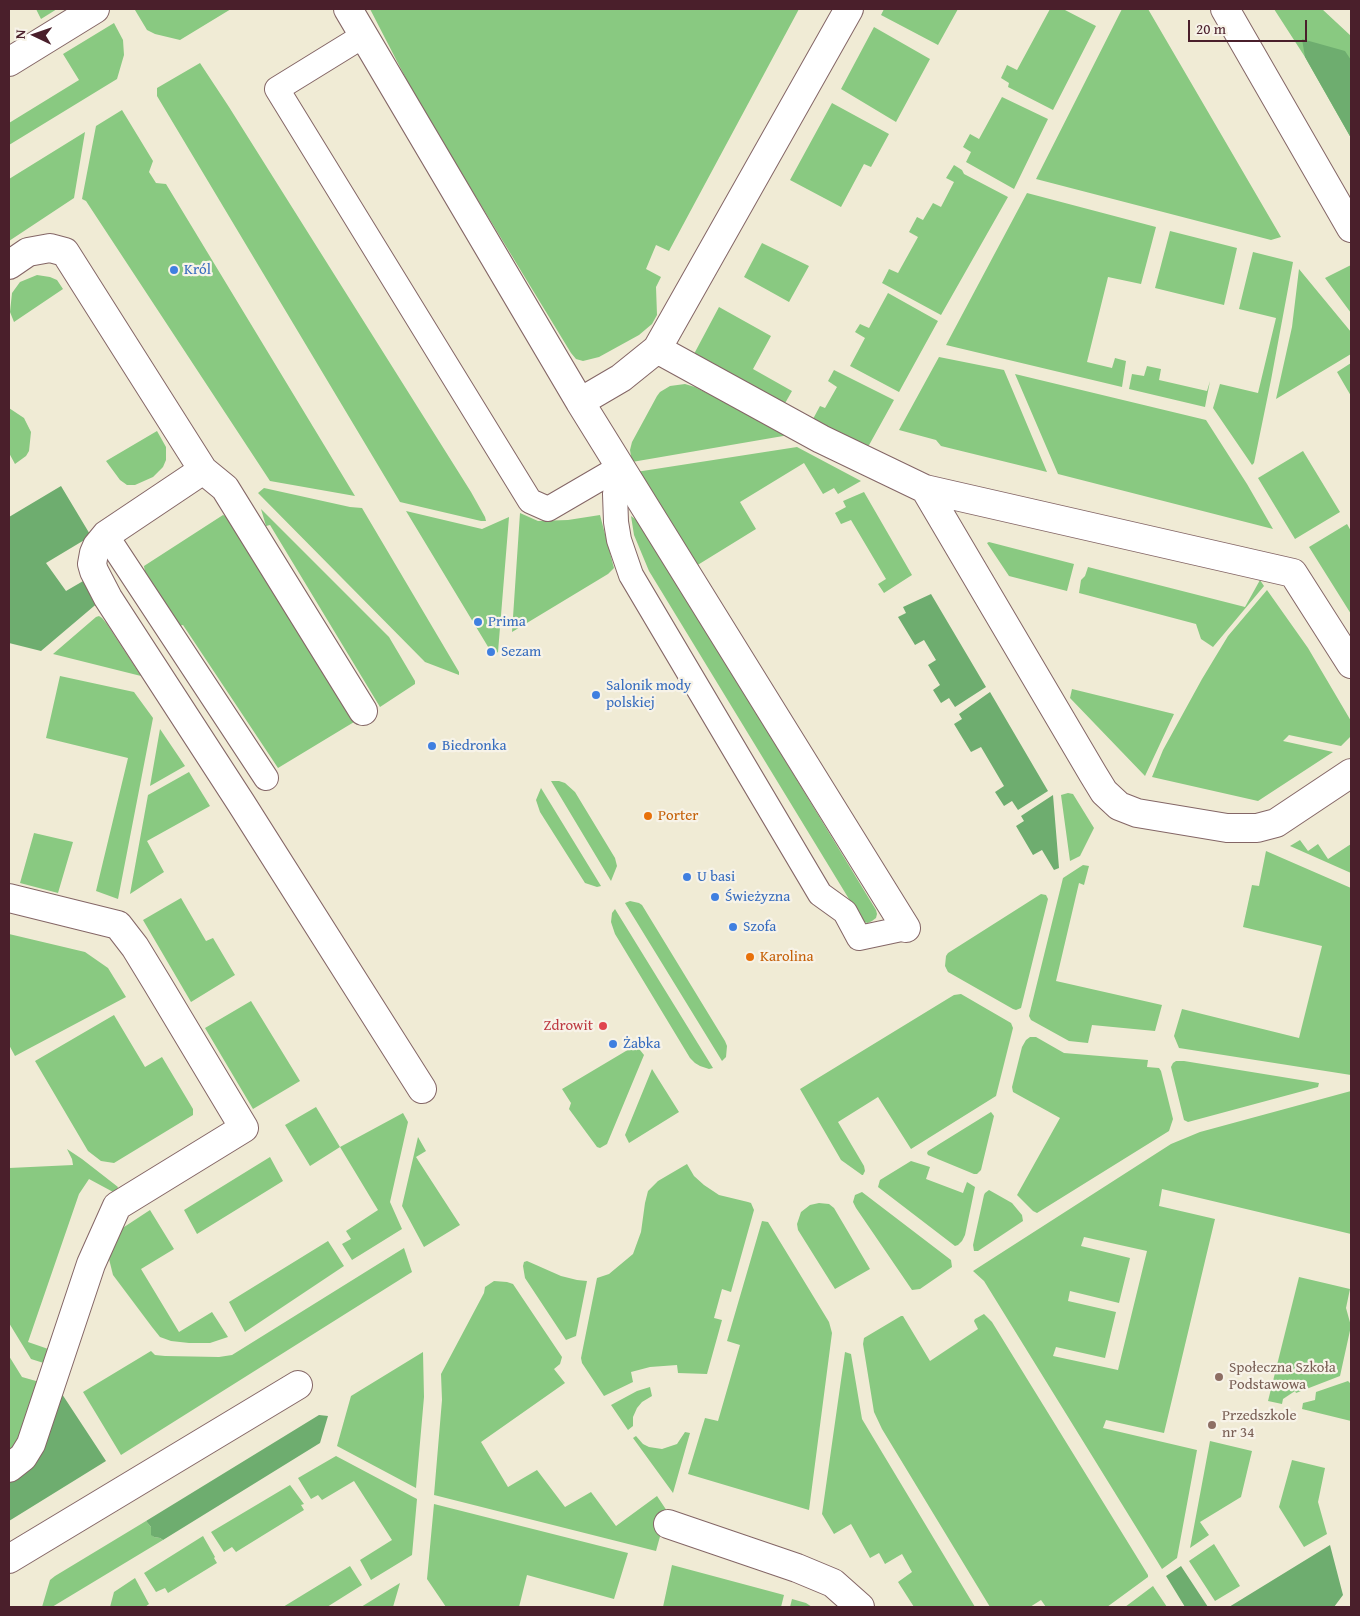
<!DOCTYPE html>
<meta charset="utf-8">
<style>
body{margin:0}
#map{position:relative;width:1360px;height:1616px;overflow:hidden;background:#f0ebd5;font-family:"Gentium Book Plus",serif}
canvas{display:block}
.frame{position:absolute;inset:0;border:10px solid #4a1f2b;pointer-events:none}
.north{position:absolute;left:10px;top:10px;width:50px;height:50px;-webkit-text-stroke:4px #f7f3e8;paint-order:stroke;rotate:273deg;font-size:14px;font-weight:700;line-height:20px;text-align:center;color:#4a1f2b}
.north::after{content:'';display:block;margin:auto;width:18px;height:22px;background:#4a1f2b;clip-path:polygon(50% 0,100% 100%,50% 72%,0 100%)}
.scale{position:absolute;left:1188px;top:20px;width:119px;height:22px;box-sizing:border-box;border:2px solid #4a1f2b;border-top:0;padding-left:6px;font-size:15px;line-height:18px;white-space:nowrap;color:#4a1f2b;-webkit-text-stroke:4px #f7f3e8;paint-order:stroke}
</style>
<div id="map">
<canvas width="1360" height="1616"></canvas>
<div class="frame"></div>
<div class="north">N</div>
<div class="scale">20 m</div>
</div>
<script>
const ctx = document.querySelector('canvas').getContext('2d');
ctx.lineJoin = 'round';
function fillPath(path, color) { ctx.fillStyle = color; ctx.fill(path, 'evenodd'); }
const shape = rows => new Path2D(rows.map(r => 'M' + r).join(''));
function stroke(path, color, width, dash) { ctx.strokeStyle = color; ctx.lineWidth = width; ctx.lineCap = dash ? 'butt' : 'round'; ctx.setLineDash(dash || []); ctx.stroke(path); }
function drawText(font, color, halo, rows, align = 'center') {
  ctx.font = font + ' "Gentium Book Plus",serif'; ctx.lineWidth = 4.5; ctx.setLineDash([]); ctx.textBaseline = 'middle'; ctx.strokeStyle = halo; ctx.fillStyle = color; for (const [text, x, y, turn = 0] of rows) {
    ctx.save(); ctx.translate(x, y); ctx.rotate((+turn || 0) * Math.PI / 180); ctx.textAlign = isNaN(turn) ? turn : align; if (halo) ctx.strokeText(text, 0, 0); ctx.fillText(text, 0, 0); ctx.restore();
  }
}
const green = shape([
 [36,9,57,9,41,19],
 [137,9,231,9,180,40,155,34,147,30,135,10],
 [370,9,799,9,669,251,656,245,646,269,661,277,656,287,657,315,652,324,639,335,599,357,583,361,576,359,571,353,417,100],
 [884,9,958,9,938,45,881,15],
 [1050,9,1063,9,1096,26,1053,110,1008,87,1009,83,1001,78,1007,65,1017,70],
 [1122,9,1148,9,1281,237,1271,240,1036,179],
 [1274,9,1322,9,1351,36,1351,138,1305,57],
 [114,23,123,40,124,55,117,79,9,145,9,123,79,80,63,54],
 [874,27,930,59,896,122,841,89],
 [200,63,229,107,471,492,485,517,486,521,481,521,400,502,157,96,157,88],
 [1002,97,1048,119,1014,189,966,162,971,152,963,147,970,134,979,139],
 [832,103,889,134,871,167,864,164,841,207,790,180],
 [122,110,153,161,149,172,156,183,166,184,355,496,270,481,86,201,82,199,96,126],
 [85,132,74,198,9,241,9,179],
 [954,165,962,170,964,174,1008,197,941,315,882,283,889,269,898,273,918,237,909,232,917,217,923,220,933,203,941,207,954,182,946,178],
 [1027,193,1156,227,1141,284,1108,277,1087,362,1112,368,1115,358,1126,361,1122,387,946,345],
 [1170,231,1237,248,1224,305,1155,288],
 [762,243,809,266,789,302,744,277],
 [1253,252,1293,262,1271,380,1254,463,1252,465,1213,408,1220,384,1258,393,1276,318,1239,309],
 [1351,265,1351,313,1325,278],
 [1299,269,1351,332,1351,354,1276,399,1292,327],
 [37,275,50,277,57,280,63,289,14,322,10,312,12,293,20,282],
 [888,293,938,321,899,392,850,366,865,338,855,332,860,324,869,328],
 [719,307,771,336,753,369,792,391,784,405,694,354],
 [939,357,1004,370,1047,472,941,446,936,440,899,430],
 [1351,363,1351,396,1337,372],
 [1147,366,1161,369,1159,380,1207,391,1210,381,1205,407,1129,389,1132,374,1144,376],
 [834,370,894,400,868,447,813,419,820,406,825,408,837,387,828,381],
 [1015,374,1206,420,1247,484,1273,529,1058,474],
 [685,384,695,387,789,435,632,462,630,450,632,442,657,396,660,392,670,386],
 [9,408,24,418,31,432,29,451,26,456,15,464,9,453],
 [157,431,166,447,166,460,163,467,153,477,135,485,127,485,120,480,106,461],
 [797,447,861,481,838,494,834,488,823,494,804,463,740,502,756,529,696,566,636,472],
 [1303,451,1340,512,1295,539,1258,478],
 [264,488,350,507,362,508,459,672,459,675,425,662,258,493],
 [864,492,912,575,884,593,878,584,886,579,851,520,841,524,835,513,846,507,843,501],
 [261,509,389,637,415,681,415,684,380,707,270,525,266,526],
 [406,511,482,529,509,517,498,652,493,655],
 [520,513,538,521,568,520,600,515,614,568,608,574,512,632],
 [223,515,232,519,359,719,278,768,183,625,179,626,145,573,144,566],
 [631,516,638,521,645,530,876,910,877,914,876,918,872,921,868,923,863,922,649,571,634,535],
 [1347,524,1351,531,1351,614,1309,547],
 [989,542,1074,564,1067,591,1009,576,987,543],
 [1088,567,1245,607,1260,580,1264,586,1213,647,1201,639,1196,624,1079,593,1081,580,1085,576],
 [1267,590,1308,648,1351,721,1351,736,1341,746,1289,735,1283,741,1333,752,1258,801,1152,777,1163,750,1202,679,1228,636],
 [99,616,102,618,107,624,141,676,53,654,96,617],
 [60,676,134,692,153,718,118,899,96,891,128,758,46,738],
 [1072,689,1174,714,1145,776,1070,698],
 [160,729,185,766,150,786],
 [189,772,210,806,147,841,164,872,130,894,148,795],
 [551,781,559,781,565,783,575,792,615,858,617,866,611,881],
 [541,788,601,886,597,887,585,883,540,812,536,800],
 [1068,793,1073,794,1094,828,1080,856,1070,861,1061,795],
 [34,833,73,842,58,893,20,883],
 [1300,840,1308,851,1318,844,1328,859,1351,844,1351,873,1290,846],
 [1266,851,1351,888,1351,1075,1179,1048,1174,1036,1182,1009,1299,1038,1322,946,1243,927,1252,885,1259,886],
 [1083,865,1089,866,1084,885,1079,883,1056,981,1162,1005,1155,1031,1092,1025,1088,1043,1069,1041,1031,1020,1029,1016,1063,878],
 [1041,894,1046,895,1048,899,1021,1008,1016,1010,1013,1009,948,972,945,966,946,956,948,953],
 [181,898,206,941,213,938,235,975,191,1002,143,920],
 [630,901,639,903,642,905,725,1041,727,1046,726,1057,722,1061,625,903],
 [615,909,713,1068,709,1069,700,1066,695,1063,690,1058,615,934,611,922,612,913],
 [9,934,85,952,108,968,126,997,15,1056,9,1045],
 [961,994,1011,1023,1013,1028,996,1096,911,1149,878,1097,838,1122,864,1166,865,1171,863,1175,862,1175,841,1160,800,1089,949,998,954,995],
 [251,1001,300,1081,253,1109,205,1028],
 [114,1015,145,1067,162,1057,193,1109,193,1115,114,1163,101,1161,88,1151,35,1061],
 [1030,1037,1036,1037,1064,1053,1148,1060,1147,1067,1159,1068,1161,1071,1173,1119,1169,1131,1037,1213,1033,1211,1017,1195,1060,1118,1013,1092,1012,1087,1022,1047,1026,1040],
 [636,1045,644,1055,607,1144,600,1148,597,1147,569,1109,571,1103,562,1089],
 [1176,1061,1184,1061,1319,1083,1318,1087,1188,1122,1184,1120,1171,1067,1173,1063],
 [652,1069,679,1112,629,1143,625,1135],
 [1351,1091,1351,1234,1162,1189,1159,1206,1215,1219,1164,1433,1106,1420,1103,1428,1197,1450,1177,1558,1162,1569,984,1281,973,1271,1171,1144,1200,1132],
 [1084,1237,1147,1251,1118,1370,1053,1356,1056,1347,1105,1358,1116,1312,1068,1301,1070,1291,1119,1303,1130,1258,1081,1246],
 [316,1107,340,1147,403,1113,408,1122,390,1202,402,1229,352,1260,342,1244,351,1239,346,1231,378,1210,340,1147,310,1166,285,1125],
 [991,1112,994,1116,981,1170,977,1174,974,1174,928,1155,927,1153,928,1151],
 [418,1137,426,1151,416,1157,460,1225,424,1247,402,1206],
 [67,1149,82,1159,118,1187,115,1193,89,1179,79,1194,28,1342,54,1351,50,1365,31,1359,9,1323,9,1168,73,1165,72,1159],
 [270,1157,283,1181,197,1234,184,1210],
 [911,1161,930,1167,926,1179,963,1193,967,1182,975,1187,965,1235,962,1241,958,1245,955,1246,878,1187,880,1180],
 [687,1164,694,1176,704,1185,719,1195,748,1202,751,1203,754,1210,731,1292,722,1289,714,1318,722,1320,707,1374,678,1373,677,1365,650,1367,631,1372,633,1382,604,1396,582,1363,581,1358,597,1278,609,1274,633,1254,641,1232,645,1203,648,1191,658,1181],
 [989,1190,1012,1203,1022,1215,1023,1221,978,1251,974,1251,973,1245,984,1195,985,1193],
 [862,1192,951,1260,952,1267,920,1289,912,1290,856,1208,853,1202,855,1195],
 [819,1203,829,1204,834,1208,870,1269,835,1289,798,1230,797,1224,801,1212,810,1205],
 [150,1210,174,1249,141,1269,179,1332,212,1312,228,1337,210,1343,189,1343,171,1341,160,1337,152,1327,113,1275,109,1259,118,1231],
 [762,1221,768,1222,829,1322,832,1333,809,1510,688,1474,705,1418,718,1421,740,1345,727,1341],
 [328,1241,344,1266,245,1332,229,1302],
 [404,1248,412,1272,121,1455,83,1392,151,1351,155,1355,165,1356,219,1357,232,1355],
 [527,1261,561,1276,577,1280,587,1281,576,1336,566,1340,525,1278,523,1266,524,1262],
 [1299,1277,1350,1289,1346,1308,1351,1326,1340,1376,1296,1393,1295,1391,1283,1399,1282,1404,1268,1401],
 [494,1281,507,1282,513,1284,562,1357,560,1364,554,1369,565,1383,481,1442,508,1487,537,1470,565,1507,591,1492,616,1526,657,1496,667,1511,656,1551,434,1495,442,1400,441,1374,484,1293,485,1287],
 [984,1314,992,1322,1148,1575,1148,1577,1107,1607,1046,1607,1041,1600,1030,1607,990,1607,882,1429,874,1412,863,1344,864,1338,901,1316,903,1316,930,1361,978,1329,974,1321,975,1319],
 [423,1352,424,1397,416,1488,337,1446,351,1396],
 [845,1352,851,1354,862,1419,975,1607,914,1607,898,1582,912,1572,902,1554,885,1564,879,1553,870,1558,851,1524,834,1534,822,1514],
 [9,1356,22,1377,43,1383,24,1436,9,1455],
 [1348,1381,1351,1384,1351,1421,1302,1409,1303,1403,1315,1400,1316,1392],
 [650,1387,652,1396,642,1402,637,1408,633,1417,633,1426,628,1430,611,1405,637,1391],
 [685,1432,690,1433,673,1493,633,1438,636,1436,643,1444,649,1447,662,1449,677,1444],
 [1210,1441,1252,1451,1241,1497,1200,1522,1209,1535,1190,1548],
 [336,1456,417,1499,412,1555,371,1580,360,1560,392,1540,354,1481,322,1500,318,1495,311,1499,298,1478],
 [1292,1460,1325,1468,1318,1502,1327,1534,1304,1547,1279,1507],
 [290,1485,304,1504,301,1505,304,1510,236,1552,232,1547,224,1552,211,1532],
 [434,1504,628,1553,614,1599,527,1575,519,1607,446,1607,427,1579],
 [146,1521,151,1527,152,1535,154,1537,160,1538,163,1540,52,1607,42,1607,50,1580,55,1576],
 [203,1536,215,1557,214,1558,217,1563,168,1593,165,1588,156,1592,144,1573],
 [1214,1544,1240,1586,1215,1601,1189,1561],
 [672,1565,784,1595,781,1607,663,1607],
 [350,1566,362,1585,327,1607,283,1607],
 [135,1578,149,1604,145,1607,110,1607,114,1592],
 [400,1583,393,1607,361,1607],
 [1153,1586,1167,1607,1125,1607],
 [792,1599,806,1603,812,1607,790,1607]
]);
const forest = shape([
 [1302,39,1345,51,1351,60,1351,138,1305,57],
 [61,486,91,536,46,563,66,591,90,577,100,601,41,651,9,643,9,517],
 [931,594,986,687,955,707,949,698,941,703,933,690,940,685,928,665,936,660,924,640,915,645,898,617,906,613,903,607],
 [990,692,1048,791,1018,810,1012,801,1004,806,995,792,1004,786,981,747,971,752,954,724,962,719,959,714],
 [1053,795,1059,868,1054,870,1042,850,1033,855,1016,826,1024,821,1021,816],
 [60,1391,106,1461,9,1521,9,1481],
 [319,1415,328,1416,320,1443,163,1540,160,1538,154,1537,151,1535,151,1527,146,1521],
 [1330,1545,1343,1595,1334,1607,1229,1607],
 [1181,1566,1208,1607,1185,1607,1166,1576]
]);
const lane = shape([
 [363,36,277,89,530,501,548,509,620,467],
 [620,467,615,494,616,522,619,540,631,575,820,894,845,912,859,938,906,928],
 [106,535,266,778]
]);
const street = shape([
 [348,9,580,402],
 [849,9,657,349,621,378,580,402,906,928],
 [1225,9,1351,228],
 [9,62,95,9],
 [9,265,28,252,50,248,65,252,203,470,225,488,363,711],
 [657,349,821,439,925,489,1293,573,1351,664],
 [203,470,106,535,97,546,94,553,92,564,94,571,108,598,241,803,422,1089],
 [925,489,1093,774,1104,792,1119,806,1137,813,1227,828,1257,828,1276,823,1351,773],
 [9,898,118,925,135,947,157,983,244,1128,117,1206,91,1264,31,1444,23,1457,9,1468],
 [668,1524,797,1568,833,1583,860,1607],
 [9,1559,298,1385]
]);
const markers = [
 [174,270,5,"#3f7fe0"],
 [478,622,5,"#3f7fe0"],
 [491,652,5,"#3f7fe0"],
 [596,695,5,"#3f7fe0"],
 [432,746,5,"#3f7fe0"],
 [648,816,5,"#e8710a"],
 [687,877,5,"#3f7fe0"],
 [715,897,5,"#3f7fe0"],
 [733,927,5,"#3f7fe0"],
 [750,957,5,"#e8710a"],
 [603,1026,5,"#e0444e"],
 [613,1044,5,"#3f7fe0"],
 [1219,1377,5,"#8d6e63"],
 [1212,1425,5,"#8d6e63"]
];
const shopNames = [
 ["Król",184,270],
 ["Prima",488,622],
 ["Sezam",501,652],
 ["Salonik mody",606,686],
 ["polskiej",606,703],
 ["Biedronka",442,746],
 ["U basi",697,877],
 ["Świeżyzna",725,897],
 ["Szofa",743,927],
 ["Żabka",623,1044]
];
const foodNames = [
 ["Porter",658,816],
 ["Karolina",760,957]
];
const healthNames = [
 ["Zdrowit",593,1026]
];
const educationNames = [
 ["Społeczna Szkoła",1229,1368],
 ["Podstawowa",1229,1385],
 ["Przedszkole",1222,1416],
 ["nr 34",1222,1433]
];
fillPath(green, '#89c981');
fillPath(forest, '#6ead6f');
stroke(lane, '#846666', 26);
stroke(street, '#846666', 30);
stroke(lane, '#fff', 24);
stroke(street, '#fff', 28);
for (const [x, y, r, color] of markers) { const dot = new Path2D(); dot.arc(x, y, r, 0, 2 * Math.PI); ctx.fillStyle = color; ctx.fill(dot); stroke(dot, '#f7f3e8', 2); }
drawText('15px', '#366cbe', '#f7f3e8', shopNames, 'left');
drawText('15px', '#c56008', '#f7f3e8', foodNames, 'left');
drawText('15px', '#be3a42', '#f7f3e8', healthNames, 'right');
drawText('15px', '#785e54', '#f7f3e8', educationNames, 'left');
</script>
